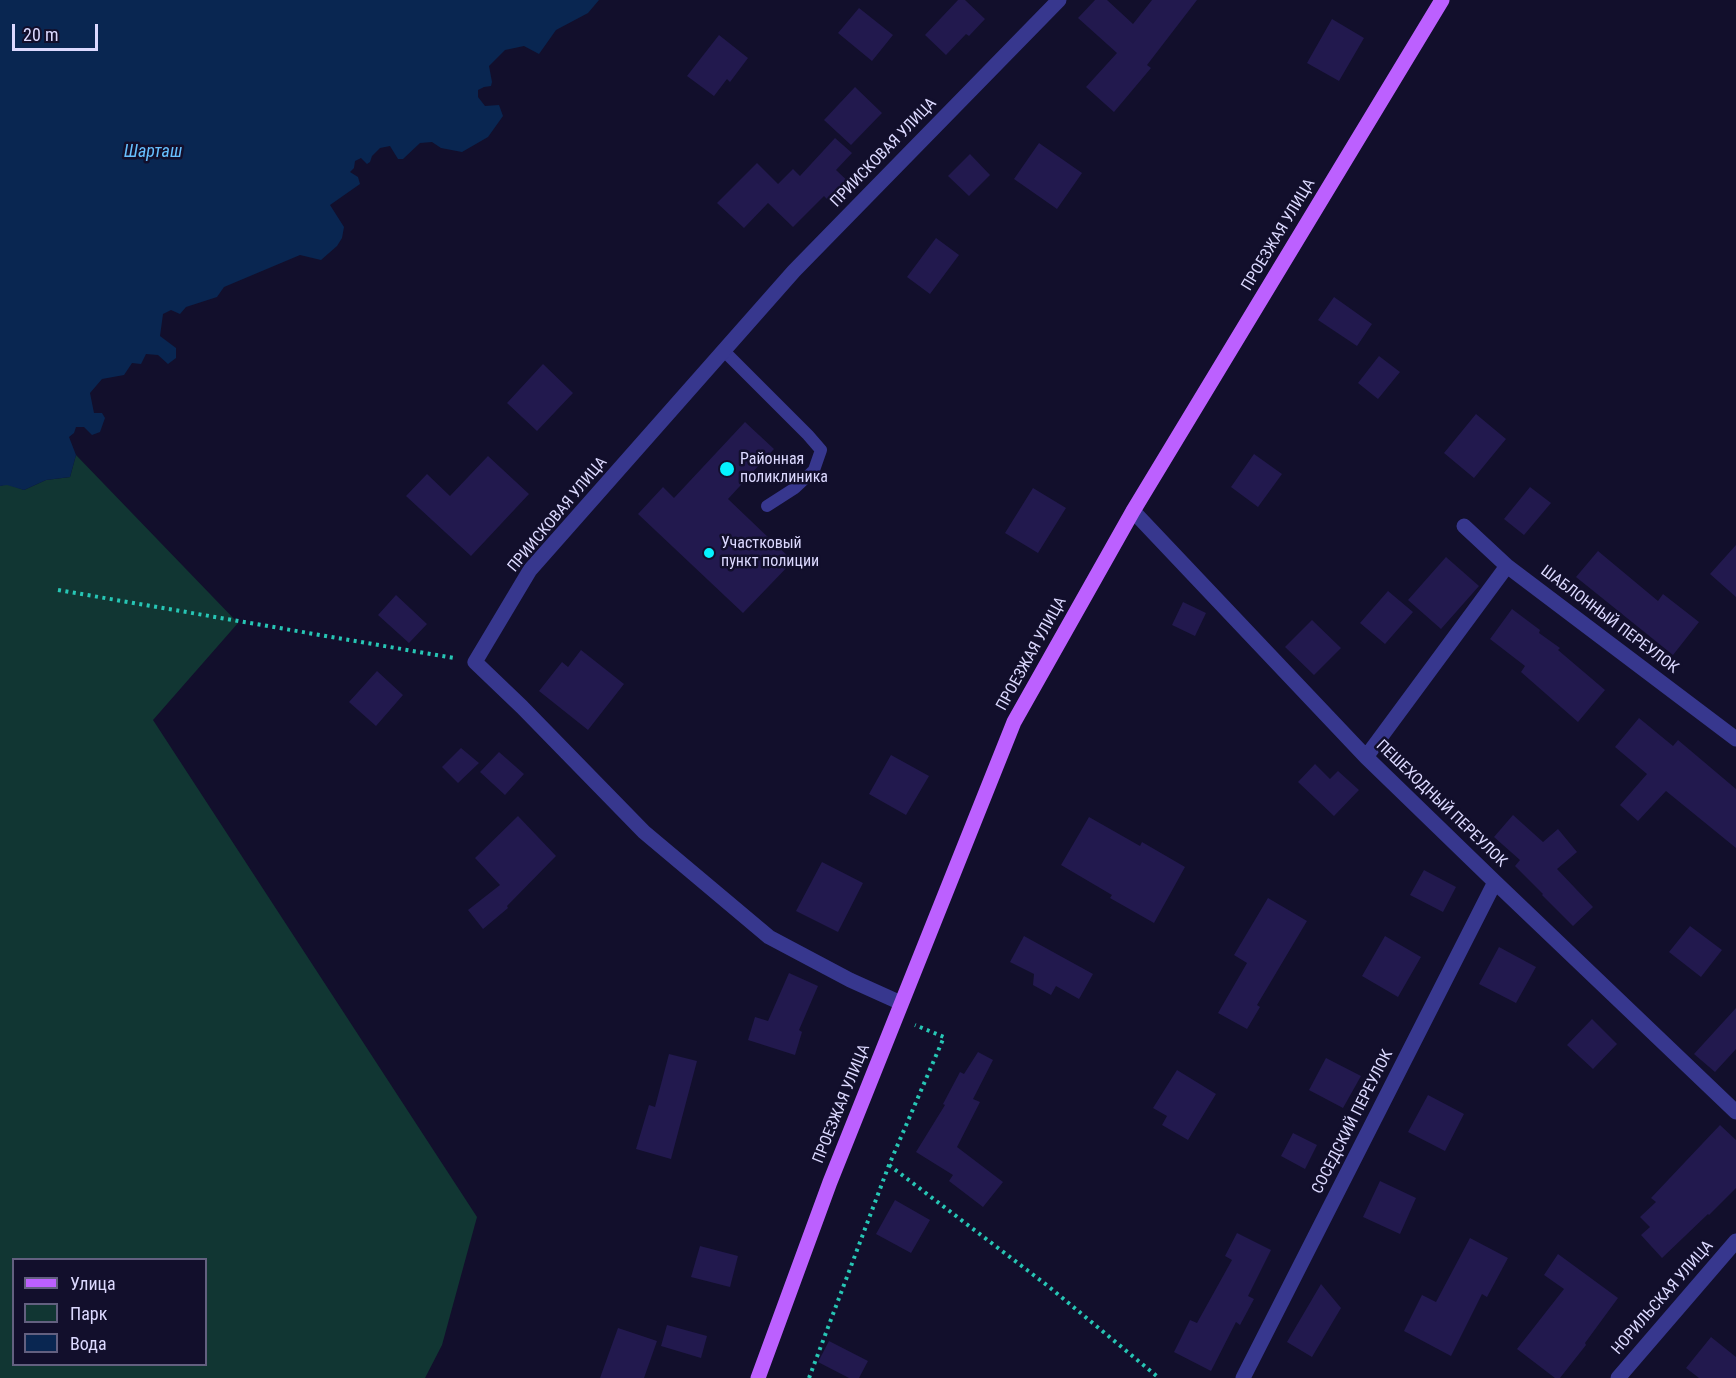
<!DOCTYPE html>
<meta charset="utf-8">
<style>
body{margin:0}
#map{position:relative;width:1736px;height:1378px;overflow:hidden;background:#120f2c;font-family:"Roboto Condensed",sans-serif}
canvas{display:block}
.legend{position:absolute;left:12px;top:1258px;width:195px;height:108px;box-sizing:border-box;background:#120f2c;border:2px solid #636080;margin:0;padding:8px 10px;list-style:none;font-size:18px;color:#dcd9ff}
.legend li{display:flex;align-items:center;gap:12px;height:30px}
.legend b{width:30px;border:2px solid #636080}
.scale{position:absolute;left:12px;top:24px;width:86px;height:27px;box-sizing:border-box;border:3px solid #dcd9ff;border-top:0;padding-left:8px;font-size:18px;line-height:21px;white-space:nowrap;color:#dcd9ff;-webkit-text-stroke:4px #120f2c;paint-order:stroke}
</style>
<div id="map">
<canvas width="1736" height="1378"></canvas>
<ul class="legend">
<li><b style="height:8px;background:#bc60ff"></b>Улица</li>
<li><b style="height:16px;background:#113633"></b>Парк</li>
<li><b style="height:16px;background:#092651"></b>Вода</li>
</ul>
<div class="scale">20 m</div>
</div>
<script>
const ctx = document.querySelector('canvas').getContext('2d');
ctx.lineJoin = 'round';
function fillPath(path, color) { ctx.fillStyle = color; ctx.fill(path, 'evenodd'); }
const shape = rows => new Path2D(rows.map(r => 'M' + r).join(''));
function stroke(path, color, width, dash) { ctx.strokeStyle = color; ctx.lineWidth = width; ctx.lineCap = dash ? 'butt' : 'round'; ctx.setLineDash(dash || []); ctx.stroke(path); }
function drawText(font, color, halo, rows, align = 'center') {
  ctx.font = font + ' "Roboto Condensed",sans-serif'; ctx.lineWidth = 5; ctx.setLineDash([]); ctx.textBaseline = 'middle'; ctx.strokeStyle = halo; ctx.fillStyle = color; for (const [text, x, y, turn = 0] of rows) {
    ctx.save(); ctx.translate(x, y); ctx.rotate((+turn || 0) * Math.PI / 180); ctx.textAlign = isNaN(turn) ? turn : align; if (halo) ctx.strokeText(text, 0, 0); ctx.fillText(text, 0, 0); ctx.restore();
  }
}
const green = shape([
 [76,455,238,623,153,720,477,1217,442,1345,425,1378,0,1378,0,486,7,484,24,490,46,480,70,477],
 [14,1260,206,1260,206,1364,14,1364]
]);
const water = shape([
 [0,0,599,0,588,13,556,30,539,54,524,46,505,50,489,66,492,82,491,86,484,87,478,90,478,97,485,106,499,105,503,116,488,137,462,152,441,148,432,142,420,143,403,159,398,159,390,146,380,148,372,156,370,162,367,164,361,158,355,161,354,168,350,172,358,177,360,184,330,205,344,227,342,238,337,246,321,260,300,255,224,287,217,297,186,307,180,314,171,310,163,314,160,336,176,348,176,358,168,364,158,355,146,354,141,364,132,363,124,375,102,379,90,393,94,413,102,413,105,418,100,432,92,435,84,427,76,427,74,433,69,437,76,455,70,477,46,480,24,490,7,485,0,486]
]);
const building = shape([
 [958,0,965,0,985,19,969,36,966,34,946,55,925,35],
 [1095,0,1107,0,1133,24,1152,0,1197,0,1147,65,1151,68,1114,112,1086,87,1117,53,1078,18],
 [859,8,893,35,872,61,838,33],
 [1332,19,1364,38,1339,81,1307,63],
 [719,35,748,58,730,82,727,79,714,96,687,76],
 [855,87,882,113,851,145,824,120],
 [835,138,852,153,836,170,854,187,835,207,824,196,793,227,768,203,744,228,717,203,757,163,778,184,793,169,800,176],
 [1039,143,1082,173,1057,209,1014,179],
 [970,154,990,175,969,196,948,176],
 [936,238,959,255,930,294,907,277],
 [1334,297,1372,324,1357,346,1318,320],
 [1379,356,1400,372,1378,399,1358,383],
 [543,364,573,393,537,431,507,403],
 [1476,414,1506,439,1474,478,1444,453],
 [745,422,774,449,728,499,793,561,743,613,638,514,663,487,674,498],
 [1254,454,1282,474,1258,507,1231,487],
 [488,456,529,494,471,556,406,496,427,474,450,496],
 [1530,487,1551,503,1524,535,1504,519],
 [1033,488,1066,508,1038,553,1005,533],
 [1736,545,1736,597,1710,574],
 [1598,551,1658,601,1663,594,1699,622,1673,655,1576,577],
 [1446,557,1479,586,1441,629,1408,600],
 [1388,591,1413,612,1385,644,1360,623],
 [396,595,427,624,409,643,378,615],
 [1183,602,1206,613,1195,636,1172,625],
 [1512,609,1540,630,1539,633,1560,648,1558,650,1605,690,1578,722,1521,672,1525,666,1490,639],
 [1312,620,1341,648,1314,675,1285,647],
 [581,650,624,684,588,730,539,691,562,662,568,667],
 [377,671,403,695,376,726,349,702],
 [1639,718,1673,746,1678,740,1736,789,1736,848,1666,791,1638,821,1620,805,1647,774,1615,747],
 [461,748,479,763,458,783,442,767],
 [499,752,524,774,505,795,480,772],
 [891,755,929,776,906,815,869,794],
 [1315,764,1330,779,1338,771,1359,790,1334,816,1298,782],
 [1513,815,1543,842,1558,829,1577,852,1557,869,1593,907,1573,926,1542,895,1543,894,1515,866,1520,860,1494,837],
 [518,816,556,856,507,906,508,908,483,929,468,910,500,885,475,858],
 [1089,817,1140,846,1142,842,1185,867,1154,923,1110,898,1112,895,1061,865],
 [822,862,863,883,838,932,796,911],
 [1424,870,1456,887,1443,912,1410,895],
 [1268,898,1307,921,1257,1005,1260,1007,1247,1029,1218,1013,1247,963,1234,955],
 [1690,926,1722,950,1701,977,1669,952],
 [1024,936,1093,974,1079,999,1056,986,1051,995,1033,985,1034,974,1010,962],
 [1385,936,1421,957,1398,997,1362,976],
 [1499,947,1536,967,1516,1003,1479,984],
 [789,973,818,986,799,1030,802,1032,795,1055,748,1040,755,1017,768,1021],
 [1736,1008,1736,1049,1715,1072,1694,1054],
 [1592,1019,1617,1044,1593,1069,1567,1045],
 [978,1052,993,1060,973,1099,980,1102,957,1147,1003,1182,983,1207,949,1181,953,1175,916,1152,945,1105,943,1104,960,1072,964,1074],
 [669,1054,697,1061,671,1159,636,1149,649,1105,655,1107],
 [1326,1058,1361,1076,1343,1108,1309,1090],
 [1177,1070,1216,1094,1188,1140,1162,1125,1167,1116,1153,1108],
 [1428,1095,1464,1114,1445,1151,1408,1132],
 [1720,1125,1736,1140,1736,1188,1709,1215,1708,1214,1662,1258,1641,1235,1650,1227,1640,1217,1656,1202,1651,1198],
 [1293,1133,1317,1145,1305,1169,1281,1156],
 [1380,1181,1416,1198,1400,1234,1363,1217],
 [895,1200,930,1220,911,1253,876,1234],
 [1237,1233,1271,1250,1248,1296,1254,1299,1240,1325,1236,1322,1211,1371,1174,1352,1190,1320,1197,1323,1232,1260,1225,1256],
 [1470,1238,1508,1258,1487,1297,1482,1294,1451,1356,1404,1331,1422,1295,1436,1302],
 [700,1246,738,1256,730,1287,691,1277],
 [1558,1254,1618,1298,1585,1343,1586,1345,1560,1378,1555,1378,1517,1349,1564,1289,1544,1275],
 [1321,1284,1341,1308,1312,1357,1287,1342],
 [667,1325,707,1336,701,1358,661,1346],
 [618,1328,657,1341,644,1378,600,1378],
 [1711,1337,1736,1357,1736,1378,1699,1378,1686,1368],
 [829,1341,868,1361,859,1378,849,1378,818,1362]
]);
const path = shape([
 [58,590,454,658],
 [889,1165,1048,1286,1159,1378],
 [809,1378,889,1165,944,1037,915,1025]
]);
const lane = shape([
 [724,351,808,435,821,450,814,470,795,488,767,506]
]);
const street = shape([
 [1133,511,1366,757,1495,882,1736,1112],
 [1464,526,1507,566,1736,739],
 [1366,757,1507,566],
 [901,1003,850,980,769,937,644,832,522,707,475,662,530,570,794,271,1059,0],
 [1243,1378,1495,882],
 [1618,1378,1736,1241]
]);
const primary = shape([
 [758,1378,830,1182,1014,722,1133,511,1442,0]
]);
const markers = [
 [727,469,8,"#05f2ff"],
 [709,553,6,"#05f2ff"]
];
const streetNames = [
 ["ПРИИСКОВАЯ УЛИЦА",884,153,-46],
 ["ПРОЕЗЖАЯ УЛИЦА",1279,235,-59],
 ["ПРИИСКОВАЯ УЛИЦА",558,515,-50],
 ["ШАБЛОННЫЙ ПЕРЕУЛОК",1609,620,37],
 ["ПРОЕЗЖАЯ УЛИЦА",1032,654,-61],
 ["ПЕШЕХОДНЫЙ ПЕРЕУЛОК",1441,804,44],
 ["ПРОЕЗЖАЯ УЛИЦА",842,1104,-68],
 ["СОСЕДСКИЙ ПЕРЕУЛОК",1353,1122,-63],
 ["НОРИЛЬСКАЯ УЛИЦА",1663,1298,-49]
];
const poiNames = [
 ["Районная",740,460],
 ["поликлиника",740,478],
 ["Участковый",721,544],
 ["пункт полиции",721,562]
];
const waterNames = [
 ["Шарташ",153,152]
];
fillPath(green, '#113633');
fillPath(water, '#092651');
fillPath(building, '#22194e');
stroke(path, '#27c6b5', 4, [3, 4.5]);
stroke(lane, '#37378e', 12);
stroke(street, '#37378e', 15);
stroke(primary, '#bc60ff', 15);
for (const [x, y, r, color] of markers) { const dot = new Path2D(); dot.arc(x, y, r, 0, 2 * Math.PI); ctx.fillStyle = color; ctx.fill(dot); stroke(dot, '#120f2c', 2); }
drawText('16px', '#dcd9ff', '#120f2c', streetNames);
drawText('16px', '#dcd9ff', '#120f2c', poiNames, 'left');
drawText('italic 18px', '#67c0ff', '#120f2c', waterNames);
</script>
